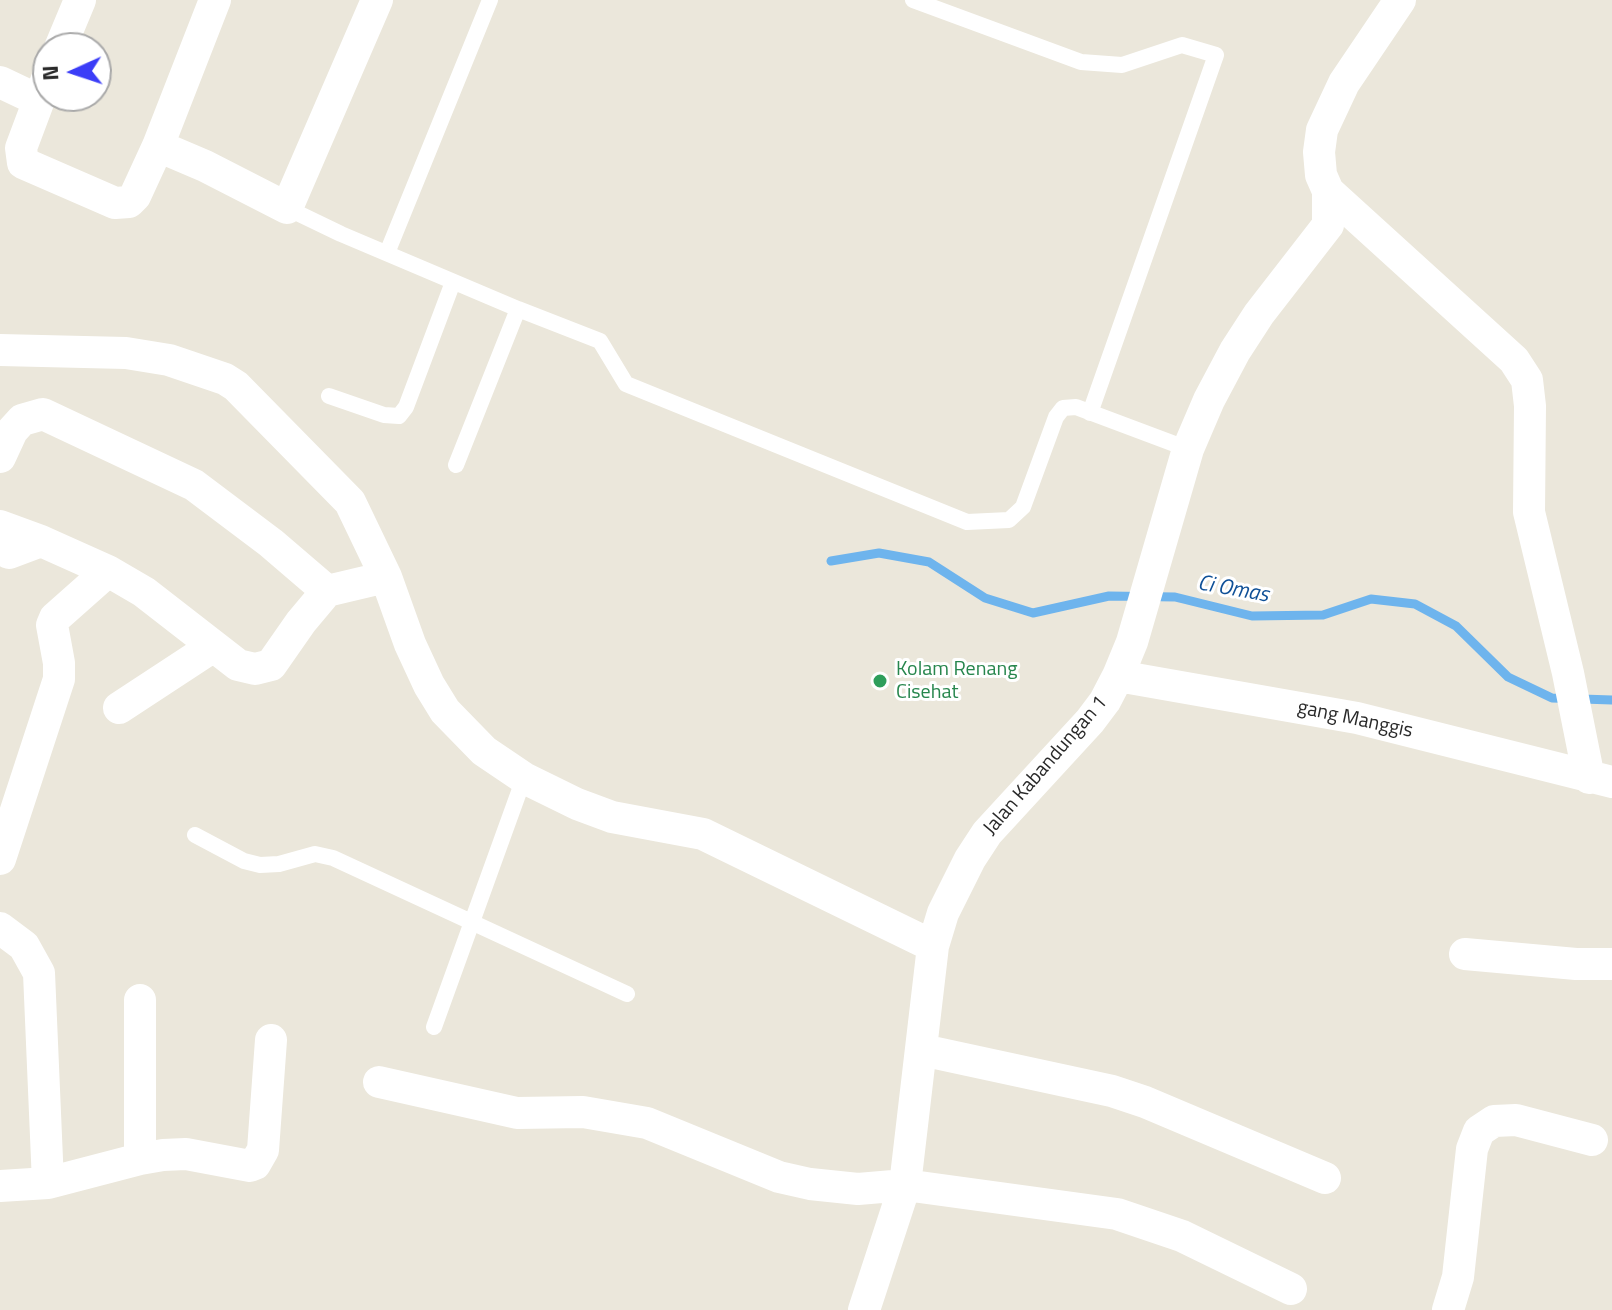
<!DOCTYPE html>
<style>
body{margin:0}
#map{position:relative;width:1612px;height:1310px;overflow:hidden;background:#ebe7db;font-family:"Titillium Web",sans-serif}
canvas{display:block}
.north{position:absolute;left:32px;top:32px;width:80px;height:80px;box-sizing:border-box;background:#fff;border:2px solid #a9a9a9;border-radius:50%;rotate:267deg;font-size:22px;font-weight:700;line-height:32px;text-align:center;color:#292929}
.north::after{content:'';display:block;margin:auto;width:28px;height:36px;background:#3b3df7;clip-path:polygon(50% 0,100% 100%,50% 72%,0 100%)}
</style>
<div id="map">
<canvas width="1612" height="1310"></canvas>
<div class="north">N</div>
</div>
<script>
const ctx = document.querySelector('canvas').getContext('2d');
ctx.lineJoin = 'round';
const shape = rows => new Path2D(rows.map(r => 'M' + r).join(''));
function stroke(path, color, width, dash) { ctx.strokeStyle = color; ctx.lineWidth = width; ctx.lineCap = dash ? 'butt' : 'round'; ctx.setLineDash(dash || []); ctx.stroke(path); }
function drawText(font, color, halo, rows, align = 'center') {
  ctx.font = font + ' "Titillium Web",sans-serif'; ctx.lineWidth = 6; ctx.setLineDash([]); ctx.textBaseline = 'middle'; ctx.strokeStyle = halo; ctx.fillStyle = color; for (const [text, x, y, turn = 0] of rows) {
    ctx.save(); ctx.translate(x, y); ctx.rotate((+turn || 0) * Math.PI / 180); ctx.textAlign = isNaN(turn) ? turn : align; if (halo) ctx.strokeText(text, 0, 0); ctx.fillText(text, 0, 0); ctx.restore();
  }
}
const stream = shape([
 [831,561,879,553,929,562,985,598,1033,613,1109,596,1175,597,1252,616,1323,615,1371,599,1415,604,1456,626,1508,677,1552,698,1612,700]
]);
const service = shape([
 [913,0,1081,62,1122,65,1182,45,1216,55,1090,413],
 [287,208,341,234,518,309,456,465],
 [387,253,490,0],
 [518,309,600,341,626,384,967,522,1009,520,1023,507,1056,417,1063,408,1076,407,1188,449],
 [329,396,384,415,399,416,406,407,453,282],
 [195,835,244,861,260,865,279,864,315,854,333,858,627,994],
 [434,1027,524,778]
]);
const minor = shape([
 [60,48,80,0],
 [48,76,21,148,23,163,115,203,129,202,135,196,158,146,215,0],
 [0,82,38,100],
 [158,146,205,166,287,208,377,0],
 [1328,191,1514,360,1527,380,1530,406,1529,512,1568,673,1589,778],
 [0,350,126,353,169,360,225,379,236,386,350,502,386,577,410,644,429,685,445,711,484,751,524,778,577,804,612,817,703,834,933,946],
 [0,457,12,431,22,420,43,414,194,485,271,543,327,591],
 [0,526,41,541],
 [9,553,41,541,108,571],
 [1118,676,1357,718,1612,782],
 [119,708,212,647],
 [0,859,59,679,59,663,52,625,55,618,108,571,144,592,238,665,255,669,271,665,301,622,327,591,386,577],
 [0,928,24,946,39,973,48,1183],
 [1465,954,1576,964,1612,964],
 [922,1050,1112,1091,1145,1102,1325,1178],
 [379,1082,517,1113,583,1112,647,1123,779,1177,810,1184,858,1189,905,1185,1117,1214,1182,1236,1291,1289],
 [140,1159,163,1155,186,1154,250,1166,255,1164,263,1150,271,1040],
 [0,1186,48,1183,140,1159,140,1000],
 [864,1310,905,1185,933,946,943,913,970,859,987,833,1090,721,1105,701,1118,676,1132,642,1188,449,1209,400,1235,351,1259,314,1328,225,1328,191,1321,175,1319,152,1322,130,1344,83,1400,0],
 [1448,1310,1458,1277,1472,1149,1479,1131,1494,1121,1516,1120,1592,1140]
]);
const markers = [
 [880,681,8,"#2e9e5b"]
];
const leisureNames = [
 ["Kolam Renang",896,670],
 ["Cisehat",896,693]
];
const streetNames = [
 ["gang Manggis",1355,720,12],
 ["Jalan Kabandungan 1",1046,766,-49]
];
const waterNames = [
 ["Ci Omas",1233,590,10]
];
stroke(stream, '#6eb4ed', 9);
stroke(service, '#fff', 16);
stroke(minor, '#fff', 32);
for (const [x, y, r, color] of markers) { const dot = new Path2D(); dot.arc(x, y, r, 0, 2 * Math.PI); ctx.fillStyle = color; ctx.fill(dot); stroke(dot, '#fff', 3); }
drawText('20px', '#27864d', '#fff', leisureNames, 'left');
drawText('20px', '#292929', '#fff', streetNames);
drawText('italic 22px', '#0f5097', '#fff', waterNames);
</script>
